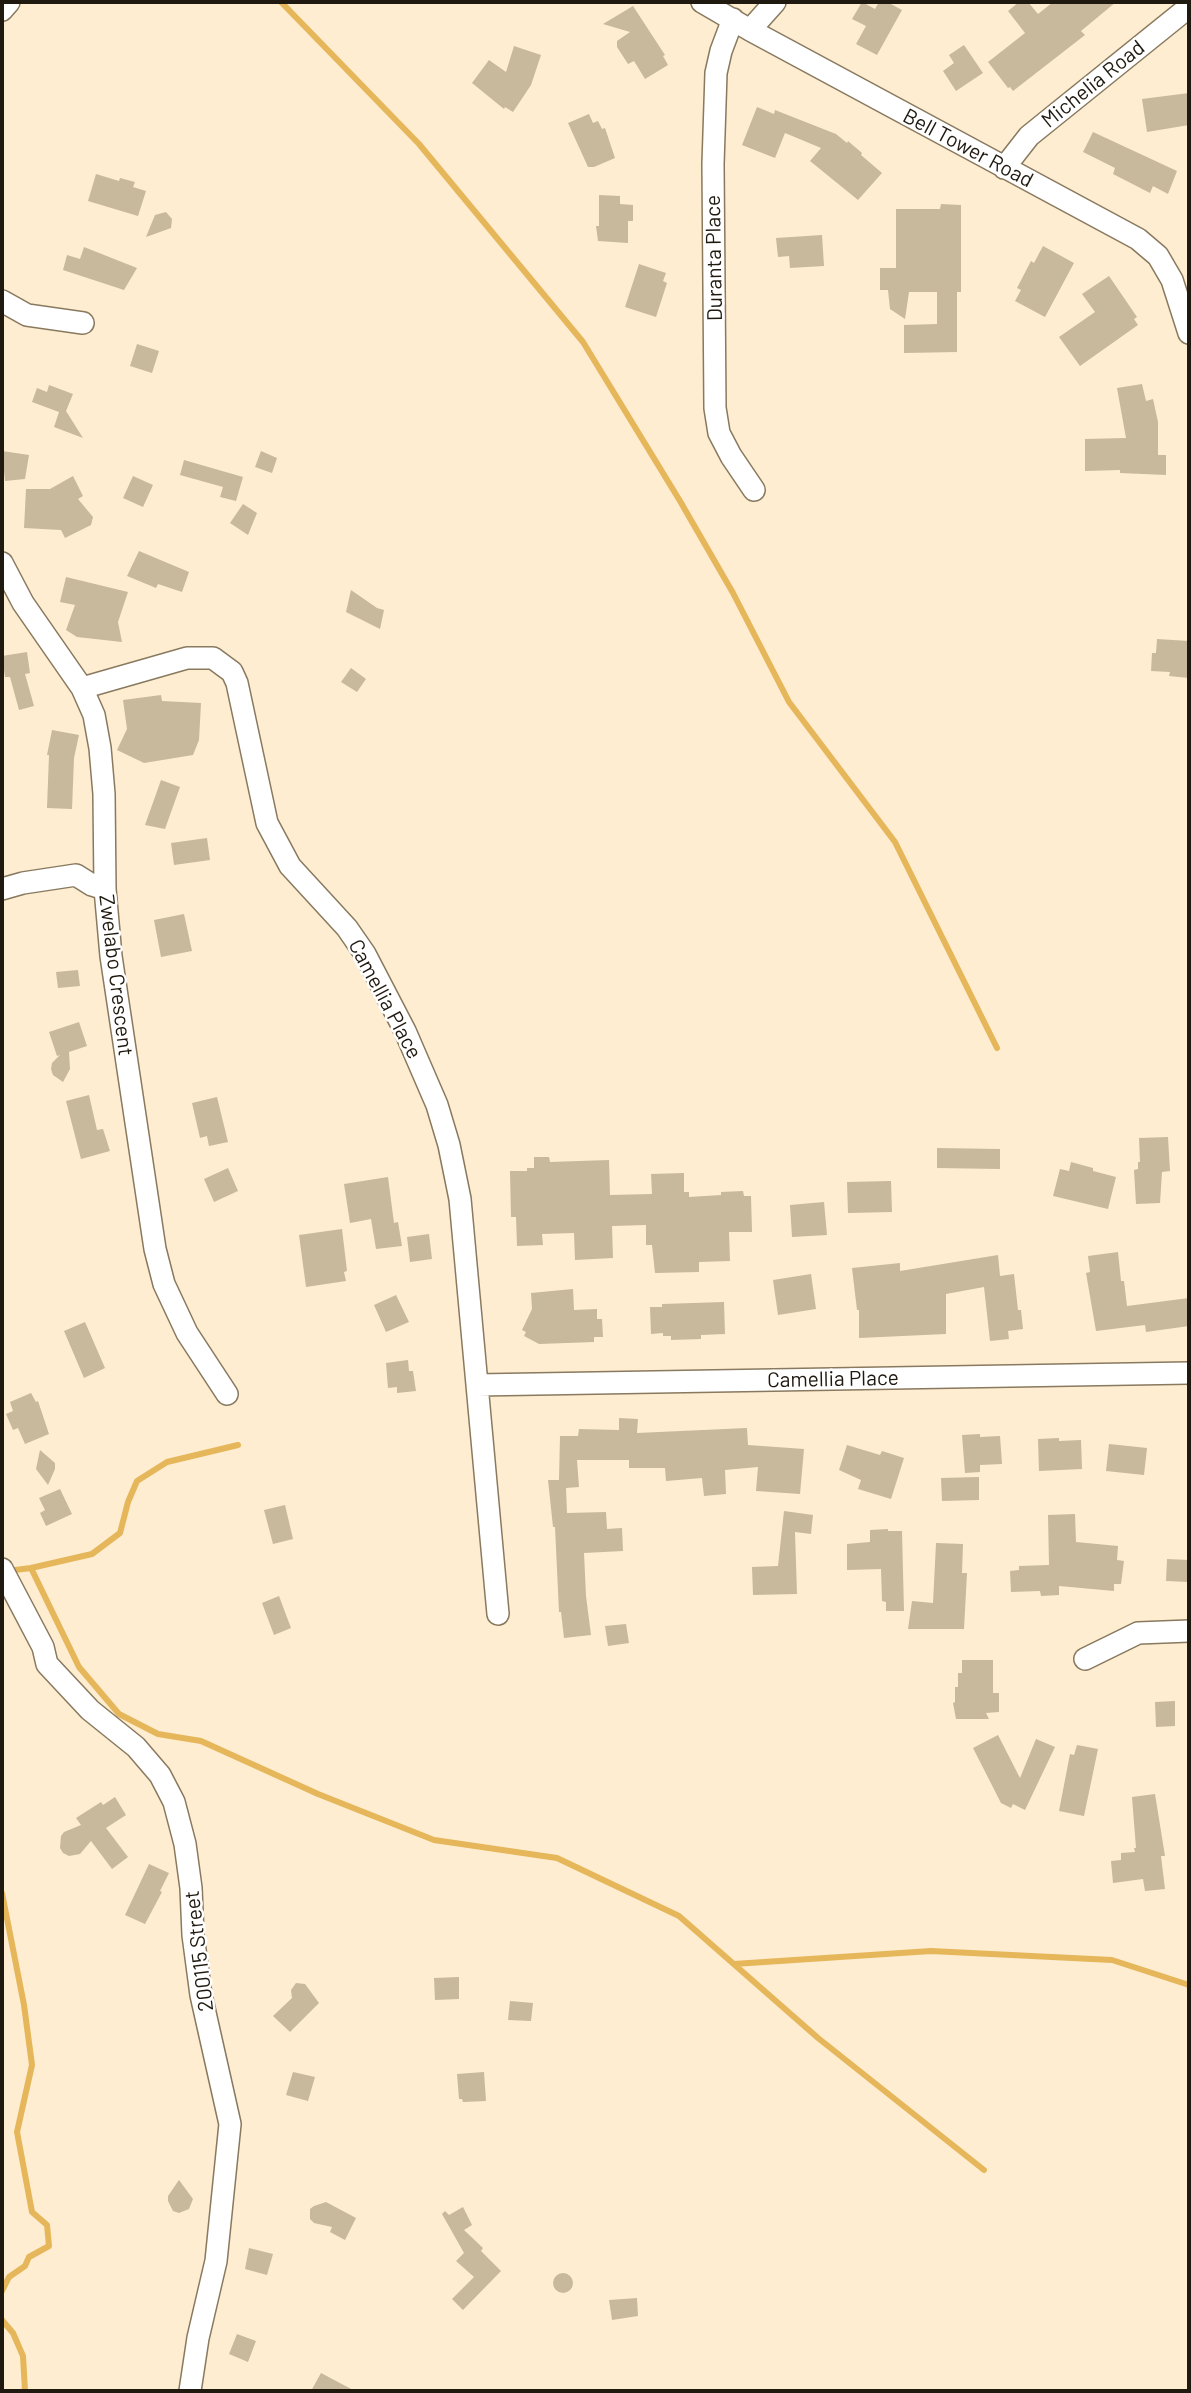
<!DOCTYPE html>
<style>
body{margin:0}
#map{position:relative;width:1191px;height:2393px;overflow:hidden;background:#feedd0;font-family:Barlow,sans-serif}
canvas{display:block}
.frame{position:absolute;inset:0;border:4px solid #1f190f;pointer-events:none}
</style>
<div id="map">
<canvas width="1191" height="2393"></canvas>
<div class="frame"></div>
</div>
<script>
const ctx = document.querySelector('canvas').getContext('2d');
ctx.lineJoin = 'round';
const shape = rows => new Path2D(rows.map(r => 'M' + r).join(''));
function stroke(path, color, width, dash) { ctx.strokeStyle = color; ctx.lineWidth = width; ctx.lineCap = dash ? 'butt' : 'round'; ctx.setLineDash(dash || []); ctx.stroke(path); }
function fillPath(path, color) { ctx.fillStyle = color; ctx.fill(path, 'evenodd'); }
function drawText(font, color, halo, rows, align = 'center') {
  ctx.font = font + ' Barlow,sans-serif'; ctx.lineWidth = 5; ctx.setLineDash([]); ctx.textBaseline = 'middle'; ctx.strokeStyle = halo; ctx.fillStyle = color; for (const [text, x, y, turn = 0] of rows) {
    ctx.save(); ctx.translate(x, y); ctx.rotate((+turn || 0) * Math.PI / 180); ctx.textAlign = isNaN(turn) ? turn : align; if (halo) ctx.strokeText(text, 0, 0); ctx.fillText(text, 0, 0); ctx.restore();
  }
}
const stream = shape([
 [281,2,419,144,583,342,680,501,733,593,789,702,895,842,997,1048],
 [31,1568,79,1667,119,1714,158,1734,201,1741,318,1794,434,1840,557,1858,679,1916,818,2038,984,2170],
 [7,1571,31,1568,92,1554,120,1533,128,1502,137,1481,167,1462,238,1445],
 [2,1893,24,2005,32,2065,17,2132,32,2212,47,2225,49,2246,29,2257,25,2266,9,2277,2,2291],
 [734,1964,931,1951,1112,1960,1189,1985],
 [2,2320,13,2333,23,2356,25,2391]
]);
const building = shape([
 [862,2,875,9,879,2,887,2,902,10,877,55,856,44,866,26,852,19],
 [1019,2,1028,2,1038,14,1053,2,1116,2,1081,31,1085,35,1013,91,1010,87,1008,88,988,62,1025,33,1008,11],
 [633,6,665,55,663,56,668,65,645,79,634,61,628,64,617,47,617,41,630,32,603,24],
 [964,45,983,73,956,91,943,71,954,63,949,55],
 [514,46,541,55,531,85,513,112,505,107,504,109,472,83,489,60,506,72],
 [1189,93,1189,125,1147,132,1142,99],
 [757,107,774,114,775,110,836,134,847,143,848,141,862,153,861,155,882,173,858,200,810,161,821,148,785,133,775,158,742,145],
 [589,114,593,123,598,121,602,129,605,128,615,158,594,167,588,167,568,123],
 [1093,132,1177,171,1168,194,1153,186,1150,193,1113,174,1115,168,1083,152],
 [96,174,119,181,120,178,135,182,133,187,146,191,138,216,88,201],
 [599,195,620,196,620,204,633,205,633,221,628,221,628,243,598,241,596,226,599,226],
 [941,204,961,205,961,292,957,292,957,352,904,353,904,325,937,324,937,292,909,292,905,319,890,309,888,290,880,290,880,268,896,268,896,209,940,209],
 [166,212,172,219,171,228,146,237,155,215],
 [822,235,824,266,790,268,789,256,778,257,776,238],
 [1043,246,1074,263,1045,317,1015,301,1021,290,1017,288,1031,261,1034,263],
 [84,247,137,268,124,290,63,270,67,255,80,259],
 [639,264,666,273,663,281,667,283,656,317,625,307],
 [1109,276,1137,317,1134,319,1138,325,1080,366,1059,337,1095,312,1082,294],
 [137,344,159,351,152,373,130,366],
 [1142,384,1146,401,1153,399,1158,422,1158,455,1166,455,1166,475,1120,473,1120,470,1085,471,1085,439,1126,438,1117,388],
 [49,385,73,394,66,411,83,438,54,427,59,412,32,402,37,388,47,392],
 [2,451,29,455,25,479,5,481],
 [261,451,277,458,272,473,255,467],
 [184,460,243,477,236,501,220,497,223,487,180,475],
 [73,476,83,496,78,499,93,517,91,525,65,538,61,530,24,528,26,489,50,489],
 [133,476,153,485,143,507,123,498],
 [243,504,257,513,248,535,230,523],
 [139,551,189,572,182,592,158,584,156,588,127,576],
 [66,577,128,592,118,622,122,642,77,637,66,630,75,605,60,602],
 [351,590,377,608,384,610,380,629,346,612],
 [1157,639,1189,641,1189,678,1169,676,1170,672,1151,671,1152,653,1156,653],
 [27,652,30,673,25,674,34,706,19,710,10,677,5,677,2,656],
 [351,668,366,679,357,692,341,682],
 [161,695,162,701,201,703,199,740,193,755,144,763,117,750,127,729,123,700],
 [52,730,79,735,74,758,72,809,47,808,49,755,47,755],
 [161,780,180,787,165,829,145,825],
 [207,838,210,860,174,865,171,843],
 [184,914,192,951,161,957,154,920],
 [78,970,80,986,58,988,56,972],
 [79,1022,87,1046,69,1052,70,1069,63,1082,53,1075,51,1069,52,1063,60,1055,57,1056,49,1032],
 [89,1095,97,1130,103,1129,110,1151,81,1159,66,1101],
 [217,1097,228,1142,209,1146,207,1136,200,1138,192,1103],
 [1168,1137,1170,1171,1162,1172,1160,1203,1136,1204,1134,1170,1138,1169,1138,1162,1140,1162,1139,1138],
 [937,1148,1000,1149,1000,1169,937,1168],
 [534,1157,549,1157,550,1162,609,1160,610,1195,652,1194,651,1174,684,1173,684,1192,689,1192,689,1197,721,1195,721,1192,743,1191,744,1196,751,1196,752,1232,729,1232,730,1261,699,1262,699,1272,655,1273,652,1245,646,1245,646,1225,612,1226,613,1258,575,1260,574,1233,542,1234,543,1245,517,1246,516,1217,511,1217,510,1171,527,1171,527,1168,534,1168],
 [1071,1162,1093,1168,1093,1171,1116,1177,1108,1209,1053,1196,1060,1169,1069,1171],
 [228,1168,238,1191,214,1202,204,1179],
 [388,1177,394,1223,398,1222,402,1246,376,1249,371,1219,350,1223,344,1184],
 [891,1181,892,1212,848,1213,847,1182],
 [824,1202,827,1235,792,1237,790,1205],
 [342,1229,347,1271,344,1272,346,1281,306,1287,299,1235],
 [429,1234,432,1259,410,1262,407,1237],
 [1118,1252,1121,1281,1124,1281,1127,1306,1189,1298,1189,1326,1146,1332,1145,1325,1096,1331,1086,1273,1090,1272,1088,1256],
 [998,1255,1000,1276,1014,1274,1018,1310,1021,1310,1023,1329,1008,1331,1009,1339,990,1341,984,1287,946,1294,946,1334,859,1338,859,1310,857,1310,852,1268,900,1263,900,1271],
 [811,1274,816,1309,778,1315,773,1280],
 [573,1289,574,1310,597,1309,597,1319,602,1319,603,1337,594,1337,594,1342,539,1344,524,1336,526,1332,522,1330,532,1309,531,1293],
 [396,1295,409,1322,386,1332,374,1305],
 [724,1302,725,1334,701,1335,701,1339,671,1340,671,1336,663,1336,663,1333,651,1334,650,1307,662,1307,662,1304],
 [85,1322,105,1368,84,1378,64,1331],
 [408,1360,409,1371,413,1371,416,1391,397,1393,397,1387,388,1388,386,1363],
 [31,1393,36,1402,38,1401,49,1434,25,1444,18,1428,13,1430,6,1414,13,1411,10,1402],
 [619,1418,638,1419,637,1433,747,1428,748,1445,804,1449,800,1494,756,1491,758,1467,725,1470,726,1494,704,1496,702,1478,666,1481,665,1468,629,1468,629,1460,577,1460,579,1487,566,1488,567,1513,606,1512,607,1529,622,1528,623,1551,584,1553,586,1596,591,1635,564,1638,561,1612,559,1612,555,1527,553,1527,548,1480,559,1480,560,1436,578,1436,579,1429,619,1430],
 [980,1434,980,1437,1000,1436,1002,1464,980,1465,980,1472,965,1473,962,1435],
 [1059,1438,1059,1441,1081,1440,1082,1469,1039,1471,1038,1439],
 [1109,1444,1147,1448,1144,1475,1106,1471],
 [847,1445,880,1455,882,1451,904,1458,891,1499,858,1489,861,1480,839,1470],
 [40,1450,55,1463,55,1469,48,1485,36,1469],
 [979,1477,979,1500,942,1501,941,1478],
 [60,1489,72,1514,46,1526,40,1513,45,1510,39,1498],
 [285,1505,293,1539,273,1544,264,1510],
 [784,1511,813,1515,811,1534,795,1532,797,1594,753,1595,752,1567,778,1566],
 [1075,1514,1076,1542,1118,1546,1117,1560,1124,1561,1121,1584,1114,1584,1114,1591,1059,1586,1059,1595,1041,1596,1040,1591,1011,1592,1010,1571,1019,1570,1019,1566,1049,1565,1048,1515],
 [888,1529,888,1531,902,1531,904,1611,886,1611,886,1602,882,1601,881,1569,847,1570,847,1544,870,1542,870,1530],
 [936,1543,963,1544,962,1573,967,1573,964,1629,908,1629,912,1601,933,1603],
 [1167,1559,1189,1560,1189,1582,1166,1581],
 [279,1596,291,1628,274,1635,262,1603],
 [626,1624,629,1643,608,1646,605,1626],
 [962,1660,993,1660,993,1693,999,1693,999,1712,986,1713,989,1719,956,1719,953,1703,955,1702,955,1687,958,1687,958,1673,962,1673],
 [1175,1701,1175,1726,1156,1727,1155,1702],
 [998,1735,1020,1778,1036,1739,1055,1747,1025,1810,1013,1804,1011,1808,1001,1803,973,1748],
 [1077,1745,1098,1749,1084,1816,1059,1811,1070,1754,1074,1755],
 [1155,1794,1165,1856,1161,1856,1165,1889,1145,1891,1143,1879,1113,1883,1111,1861,1121,1860,1121,1853,1135,1852,1134,1848,1136,1848,1132,1797],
 [115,1797,126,1815,106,1828,128,1857,112,1869,91,1841,80,1854,69,1856,63,1853,60,1848,61,1836,64,1832,81,1825,76,1818,101,1802,103,1805],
 [149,1864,169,1873,160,1891,162,1892,145,1924,125,1915],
 [459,1977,459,1999,435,2000,434,1978],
 [296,1983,305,1984,319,2003,290,2032,273,2016,292,1998,291,1990],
 [510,2001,533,2003,531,2021,508,2020],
 [293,2072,315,2077,308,2101,286,2095],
 [484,2072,486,2101,463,2102,462,2099,459,2099,457,2074],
 [179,2180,193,2199,189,2209,179,2213,173,2211,168,2201,168,2196],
 [326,2202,356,2218,345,2240,330,2232,332,2227,314,2223,310,2219,310,2209,314,2206],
 [463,2207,472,2225,464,2230,483,2248,481,2251,501,2271,463,2310,452,2299,474,2277,456,2261,464,2253,442,2214,445,2211,449,2215],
 [249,2248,273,2254,267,2275,245,2269],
 '553 2283a10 10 0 1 1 20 0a10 10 0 1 1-20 0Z',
 [637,2298,638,2316,612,2320,609,2300],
 [237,2334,256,2341,248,2362,229,2354],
 [321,2373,355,2391,311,2391]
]);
const street = shape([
 [702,2,750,30,1138,239,1158,256,1172,280,1189,333],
 [2,10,9,2],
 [733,19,721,51,716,73,713,164,715,408,719,433,731,456,754,490],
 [750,30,775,2],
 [1004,168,1029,136,1189,7],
 [2,301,27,315,83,323],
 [2,563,23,603,82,688,94,715,100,748,104,794,105,889,111,956,155,1249,164,1284,187,1333,227,1394],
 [82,688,187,658,213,658,232,672,237,683,267,823,290,866,347,928,365,954,405,1031,437,1105,449,1145,460,1199,498,1614],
 [2,889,23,883,76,875,92,885,105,889],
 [477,1385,1189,1373],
 [2,1569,43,1647,47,1664,90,1710,136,1747,160,1775,174,1802,185,1844,191,1888,193,1935,201,1995,230,2124,216,2261,198,2338,190,2391],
 [1085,1659,1138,1633,1189,1631]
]);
const streetNames = [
 ["Michelia Road",1093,84,-39],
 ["Bell Tower Road",968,148,28],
 ["Duranta Place",714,258,-91],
 ["Zwelabo Crescent",116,975,83],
 ["Camellia Place",385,999,62],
 ["Camellia Place",833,1379,-1],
 ["200115 Street",199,1951,-97]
];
stroke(stream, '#e6b65a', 6);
fillPath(building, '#c8b89c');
stroke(street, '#88795f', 24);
stroke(street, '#fff', 21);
drawText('21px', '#1f190f', '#fff', streetNames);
</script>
